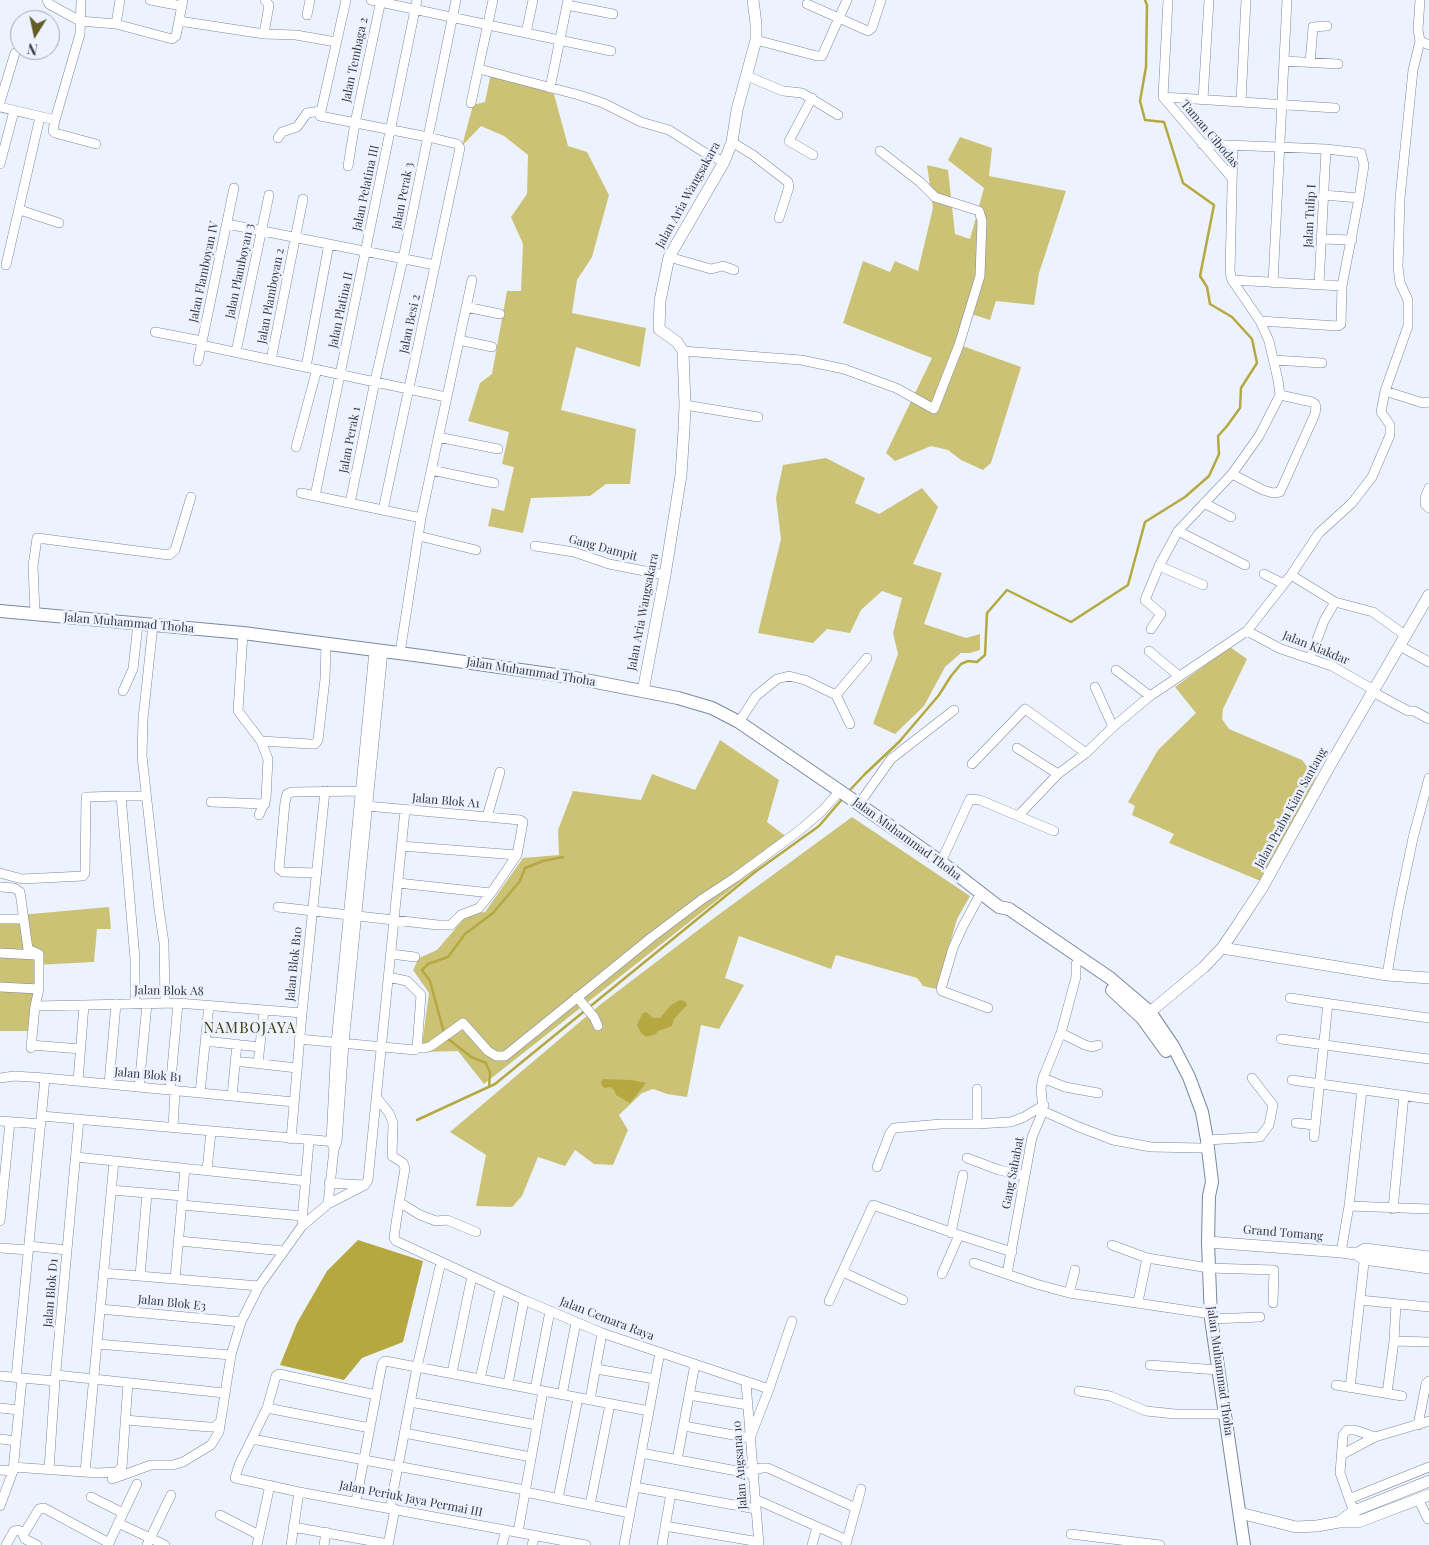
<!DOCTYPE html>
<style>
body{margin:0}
#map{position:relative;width:1429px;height:1545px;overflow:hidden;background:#edf3fe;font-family:"Playfair Display",serif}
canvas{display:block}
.north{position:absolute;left:10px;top:10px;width:50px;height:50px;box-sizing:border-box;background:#edf3fe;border:1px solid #a3a8b3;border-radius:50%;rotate:190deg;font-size:14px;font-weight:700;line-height:20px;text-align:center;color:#333843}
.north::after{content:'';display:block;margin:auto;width:18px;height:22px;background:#645d29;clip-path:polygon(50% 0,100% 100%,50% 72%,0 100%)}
</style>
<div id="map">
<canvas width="1429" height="1545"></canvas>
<div class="north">N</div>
</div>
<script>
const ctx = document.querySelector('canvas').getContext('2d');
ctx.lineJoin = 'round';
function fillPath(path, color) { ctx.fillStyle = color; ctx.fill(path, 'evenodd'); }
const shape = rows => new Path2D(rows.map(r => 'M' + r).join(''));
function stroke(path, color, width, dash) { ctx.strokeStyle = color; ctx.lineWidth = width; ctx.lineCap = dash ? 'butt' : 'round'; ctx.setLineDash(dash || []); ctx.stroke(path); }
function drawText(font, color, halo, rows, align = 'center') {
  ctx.font = font + ' "Playfair Display",serif'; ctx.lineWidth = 5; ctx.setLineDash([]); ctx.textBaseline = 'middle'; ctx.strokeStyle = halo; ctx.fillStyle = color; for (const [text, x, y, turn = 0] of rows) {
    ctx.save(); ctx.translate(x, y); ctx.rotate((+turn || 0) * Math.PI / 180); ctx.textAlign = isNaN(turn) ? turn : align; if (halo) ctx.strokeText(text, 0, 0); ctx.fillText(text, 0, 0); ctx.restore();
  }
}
const green = shape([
 [491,73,554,94,568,146,587,152,609,195,592,257,577,280,572,313,646,328,640,367,576,347,561,410,636,429,630,484,606,484,590,496,531,498,523,533,488,526,492,508,504,511,514,467,502,464,509,432,468,421,480,383,492,374,507,291,521,291,523,244,511,217,527,194,528,155,504,136,481,126,462,146,473,105,485,102],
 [960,137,992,148,989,176,1066,191,1039,273,1034,305,996,301,990,320,968,313,957,344,1021,367,991,463,983,470,961,460,948,450,931,446,895,461,886,453,932,358,843,323,863,261,890,272,895,261,918,271,933,208,927,165,948,170,955,234,970,239,984,188,948,160],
 [826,458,865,478,855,503,879,514,922,488,938,507,913,564,942,573,924,624,966,638,980,634,980,650,970,653,961,653,945,667,924,706,895,734,873,724,898,654,893,633,902,598,882,591,861,610,850,633,827,629,813,643,758,633,781,539,776,498,783,465],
 [1230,647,1247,659,1223,709,1222,719,1229,729,1302,760,1316,778,1263,882,1169,843,1174,834,1132,815,1135,806,1128,802,1158,750,1196,713,1175,687],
 [720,740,779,780,767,822,792,841,484,1084,458,1051,421,1052,429,993,413,970,419,958,437,950,467,915,485,912,523,858,559,855,558,830,573,791,641,800,652,774,695,790],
 [852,817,970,896,957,919,937,989,923,986,917,978,836,955,831,969,739,936,725,978,744,985,719,1029,701,1025,687,1097,667,1094,653,1089,642,1093,619,1115,628,1130,613,1165,594,1164,575,1150,565,1166,538,1157,522,1196,512,1207,476,1206,486,1155,450,1132,601,1004,714,918],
 [109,907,111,929,97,929,94,962,35,965,31,1031,0,1031,0,922,8,916]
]);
const water = shape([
 [680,1000,685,1001,687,1005,674,1019,672,1026,658,1031,656,1034,646,1037,641,1033,637,1025,642,1014,646,1012,653,1018,660,1018,671,1005],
 [603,1079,632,1080,646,1083,630,1103,616,1095,614,1090,610,1087,605,1088,602,1086,601,1082],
 [358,1240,423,1261,403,1342,362,1358,344,1380,280,1365,297,1323,327,1271]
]);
const stream = shape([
 [849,791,865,774,899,742,939,695,951,676,961,664,968,661,977,662,985,655,987,613,1007,590,1071,622,1128,585,1145,522,1185,497,1209,476,1219,454,1218,436,1227,426,1240,408,1241,388,1257,363,1252,339,1232,317,1210,304,1207,287,1200,276,1214,205,1183,183,1164,122,1145,120,1140,101,1146,67,1147,5,1145,0],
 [444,1033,430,981,422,970,428,964,448,957,465,934,493,913,520,881,525,868,543,861,563,857],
 [447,1038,471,1057,486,1063,490,1073,489,1087],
 [417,1120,495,1084,755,872,819,826,844,797]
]);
const street = shape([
 [47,0,49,4,80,21,116,24,172,39,176,36,183,0],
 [150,0,182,6],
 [346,0,320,116,428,137,457,144,460,148,383,510],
 [371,0,611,51],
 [1168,0,1163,97,1232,178],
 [807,4,868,31,872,28,881,0],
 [567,5,613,14],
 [307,15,310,0],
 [179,21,264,34,296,35,336,42],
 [116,24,120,0],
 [526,33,533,0],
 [264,34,269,5,265,0],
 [756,40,817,56,822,56,847,0],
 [1420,41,1429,45],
 [1284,61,1338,64],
 [1310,63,1313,27,1327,26],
 [479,69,579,95,603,103,641,122,669,130,702,151,724,162],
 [747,76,783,91,802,93,838,115],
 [550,88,568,0],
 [1163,97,1335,108],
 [812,98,789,141,813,155],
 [1203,99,1209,0],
 [0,102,15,53],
 [1241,102,1246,0],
 [471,103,493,0],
 [0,107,55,120,80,34,81,0],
 [55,120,53,131,55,133,96,144],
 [278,138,282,132,297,127,307,113,321,111],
 [732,142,753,155,788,182,789,187,779,218],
 [1202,144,1326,149,1361,153,1364,165,1359,198,1342,286,1341,324,1338,326,1260,321],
 [0,164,14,111],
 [348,166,355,123,381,0],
 [1324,195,1359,198],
 [20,210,59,223],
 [227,224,435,265],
 [1321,239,1352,240],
 [669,257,711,269,723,266,734,270],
 [6,265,40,117],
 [1232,280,1342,286],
 [1273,283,1287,0],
 [1319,285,1326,149],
 [466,307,500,314],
 [155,332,202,341],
 [459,340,492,347],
 [201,345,446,397],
 [683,351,801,360,844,369,896,388,934,409,959,345,980,276,982,221,979,211,935,197,920,182,880,151],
 [236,352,269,195],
 [271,360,303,199],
 [1274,360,1322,363],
 [198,361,234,188],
 [306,367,329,244],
 [1385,391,1423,403,1429,402],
 [685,405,758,417],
 [438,437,498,449],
 [296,447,317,369],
 [431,470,494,483],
 [1232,474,1263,490,1273,493,1280,492,1315,414,1316,407,1315,404,1312,402,1280,395],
 [1429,488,1425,498,1425,504,1429,508],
 [301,493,421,518],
 [315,496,417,0],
 [350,503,375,381,403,259,456,0],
 [1204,503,1231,517],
 [1178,531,1245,565],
 [419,536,476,550],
 [535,546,574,552,609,564,665,575],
 [1159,566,1203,585],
 [1264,574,1284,584],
 [1291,575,1335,602,1373,612,1406,636],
 [35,614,33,566,37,538,169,555,175,550,191,497],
 [153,625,143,719,142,756,159,909,164,943,165,1003],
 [1151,629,1161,614,1145,600,1159,566,1178,531,1232,474,1259,436,1280,395,1278,380,1269,341,1260,321,1232,280,1230,272,1233,145],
 [1247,631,1281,649,1332,666,1374,690],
 [243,633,238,711,261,741,268,759,266,799,259,815],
 [1400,646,1429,662],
 [374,651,336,1043,331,1142,334,1149,337,1142,344,1043,383,651],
 [1149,651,1179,676],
 [400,653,421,518,472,280],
 [1310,658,1324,621,1335,602],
 [1116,670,1150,696],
 [1095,687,1113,727],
 [123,691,133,669,138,624],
 [1373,692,1408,711,1414,711,1429,719],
 [836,695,867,658],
 [739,722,756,696,777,679,789,676,805,680,836,695,850,724],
 [261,741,310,744,315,744,318,740,325,679,326,644],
 [1017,748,1058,774],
 [972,764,1025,709,1086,753],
 [211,802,265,804],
 [859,804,891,759,954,710],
 [1019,815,1058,774,1086,753,1113,727,1150,696,1247,631,1291,575,1319,533,1352,503,1372,477,1390,435,1390,425,1381,412,1385,391,1408,326,1408,300,1400,283,1398,267,1400,198,1413,70,1420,41,1418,30,1420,0],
 [487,817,500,772],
 [401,846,517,855],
 [941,862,970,799,980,800,1054,831],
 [0,873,22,879,83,876,85,873,86,797,121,796],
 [317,873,283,872,279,869,285,802,287,794,292,792,364,791],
 [398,883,491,893],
 [0,887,14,888,20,892,28,949,39,954,39,989,35,1006,31,1048],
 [981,893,963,926,953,948,941,989,942,991,988,1008],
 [278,907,438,925,451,925,461,915,479,908,491,893,517,855,523,822,520,820,367,806],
 [0,919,24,919],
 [0,953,35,955],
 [391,954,415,957],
 [1387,975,1398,910,1413,838,1429,778],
 [388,977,407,981,421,995,417,1048],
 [0,987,39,989],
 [577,997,594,1017,598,1026],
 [1290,998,1429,1018],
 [135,1003,135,959,121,796,146,796],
 [35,1006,178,1003,302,1013],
 [1061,1033,1085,1045,1092,1047,1098,1045],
 [299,1039,415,1050,417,1048,425,1048,431,1046,463,1023,488,1051,496,1056,505,1056,652,937,701,900,736,877,800,830,822,811,840,791],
 [1281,1039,1429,1059],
 [205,1041,260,1047],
 [31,1045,81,1049],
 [235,1061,297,1068],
 [258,1063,264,1010],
 [0,1078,14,1076,45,1078,294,1102],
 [1043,1078,1065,1087,1098,1093],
 [1292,1080,1429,1099],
 [78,1081,84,1005],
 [109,1084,116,1004],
 [139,1087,147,1004],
 [170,1090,178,1003],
 [200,1093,209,1005],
 [232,1096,237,1044],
 [377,1098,389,1113,393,1123,392,1156,403,1163,405,1168,396,1223,394,1238,396,1241,524,1300,602,1333,769,1389,750,1438,684,1426],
 [1043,1111,1079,1127,1113,1140,1151,1147,1202,1148],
 [42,1116,337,1142],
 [0,1121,41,1124],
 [1296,1123,1315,1125],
 [977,1124,977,1089],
 [173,1128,175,1091],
 [1314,1137,1328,1003],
 [291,1139,302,1013,325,791],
 [1207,1140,1260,1137,1269,1125,1273,1105,1252,1078],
 [76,1157,306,1181],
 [967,1158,999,1170,1025,1176],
 [877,1167,890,1133,894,1128,941,1124,977,1124,1011,1122,1024,1117,1044,1105],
 [207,1170,211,1132],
 [329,1183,364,1185],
 [111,1190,183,1196],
 [399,1202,420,1215,436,1221,447,1220,476,1232],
 [328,1204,334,1149],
 [182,1205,302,1216],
 [1349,1206,1429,1209],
 [1393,1209,1404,1095],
 [0,1221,10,1122],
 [302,1221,309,1141],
 [951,1233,963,1175],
 [179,1241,284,1251],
 [1112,1245,1147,1258,1209,1268,1274,1270,1273,1303],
 [29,1246,67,1250],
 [0,1248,29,1250],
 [1341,1252,1349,1206,1362,1090],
 [974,1263,1036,1284,1069,1293,1211,1314],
 [843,1272,903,1300],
 [103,1273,259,1286],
 [942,1274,959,1235],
 [1007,1274,1032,1137,1043,1111,1041,1088,1043,1078,1061,1033,1076,977,1076,964],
 [140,1276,147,1193],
 [175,1279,185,1168],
 [1069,1293,1075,1270],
 [1360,1300,1429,1307],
 [829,1301,873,1205,959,1235,1012,1252],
 [1138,1302,1147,1258],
 [100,1309,241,1322],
 [1211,1319,1260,1317],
 [1394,1341,1429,1342],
 [97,1344,231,1355],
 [1150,1365,1218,1370],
 [596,1369,655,1379],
 [452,1373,472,1276],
 [56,1375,224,1393],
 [0,1376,55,1381],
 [16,1378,45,1078],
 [480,1379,500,1289],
 [746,1383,759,1545],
 [508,1384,524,1300],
 [1336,1385,1402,1396],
 [1350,1388,1365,1254],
 [535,1389,550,1311],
 [769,1389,792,1321],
 [1079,1391,1110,1396,1146,1411,1175,1414,1225,1414],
 [1387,1393,1394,1341,1396,1304],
 [376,1395,279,1374,276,1376,267,1408,239,1465,235,1478,299,1492,586,1545],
 [562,1395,576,1322],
 [689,1395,748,1405],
 [590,1400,602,1333],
 [410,1402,537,1425],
 [0,1408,19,1410],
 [267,1408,370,1428],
 [125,1420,209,1427,215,1427,220,1422],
 [1418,1425,1426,1384,1429,1381],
 [404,1433,531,1457],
 [0,1439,16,1441],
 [252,1439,525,1490],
 [641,1453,753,1474],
 [1341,1455,1375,1437,1429,1421],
 [677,1460,695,1364],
 [13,1467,98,1473,117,1472,122,1467,128,1383],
 [49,1469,55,1381,79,1119],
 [0,1470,13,1471],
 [753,1470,762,1468,768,1468,856,1508],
 [85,1472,114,1161],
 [112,1479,151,1465,173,1465,183,1462,211,1445,219,1432,231,1355,241,1322,259,1286,302,1226,328,1204,365,1185,368,1180,405,810],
 [635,1487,756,1509],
 [525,1492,630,1513],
 [91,1497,123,1513],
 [558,1499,578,1398],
 [755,1499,847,1540],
 [1349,1499,1429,1467],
 [1418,1499,1428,1519],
 [356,1501,382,1364,385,1361,649,1411],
 [590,1505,610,1404],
 [0,1506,13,1471,22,1378],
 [390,1508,417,1367,441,1262],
 [220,1515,259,1535],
 [1355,1515,1340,1473,1343,1435,1347,1430,1355,1430,1375,1437],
 [118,1523,165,1545],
 [665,1526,759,1542],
 [293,1527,388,1544],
 [518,1532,543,1391],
 [1071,1534,1160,1545],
 [846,1544,861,1489],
 [6,1545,14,1531,18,1530,24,1533],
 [37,1545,25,1539,23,1535,39,1509,44,1508,109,1543],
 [108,1545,137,1484],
 [147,1545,171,1495],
 [257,1545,270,1485],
 [291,1545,299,1492],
 [324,1545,326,1532],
 [388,1545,395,1509],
 [502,1545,506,1530],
 [532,1545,535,1535],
 [624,1545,660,1352],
 [662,1545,671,1493],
 [812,1545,817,1527]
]);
const secondary = shape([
 [643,691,665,575,681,475,684,429,685,405,683,351,677,342,659,329,660,301,669,257,724,162,732,142,737,110,756,40,756,24,753,0],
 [1222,948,1387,975,1429,978],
 [1150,1012,1204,967,1222,948,1233,932,1262,888,1329,767,1429,595],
 [1208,1242,1341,1252,1356,1254,1364,1259,1429,1268],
 [1356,1254,1365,1249,1429,1257],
 [1240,1513,1296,1527,1317,1526,1339,1522,1358,1522,1429,1495],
 [1339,1522,1354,1511,1429,1481]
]);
const primary = shape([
 [0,611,243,633,422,656,570,677,678,698,712,708,739,722,853,800,941,862,999,907,1009,909,1110,978,1150,1012,1173,1046,1189,1077,1202,1112,1207,1140,1212,1182,1209,1196,1208,1242,1211,1319,1244,1545],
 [1112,990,1142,1018,1166,1051]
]);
const streetNames = [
 ["Jalan Tembaga 2",355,60,-78],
 ["Taman Cibodas",1210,134,50],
 ["Jalan Pelatina III",366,188,-78],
 ["Jalan Aria Wangsakara",688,195,-61],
 ["Jalan Perak 3",403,196,-79],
 ["Jalan Tulip I",1310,216,-87],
 ["Jalan Plamboyan 3",240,271,-78],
 ["Jalan Flamboyan IV",204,272,-78],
 ["Jalan Plamboyan 2",271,296,-79],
 ["Jalan Platina II",341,310,-78],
 ["Jalan Besi 2",410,324,-78],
 ["Jalan Perak 1",350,440,-79],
 ["Gang Dampit",603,548,15],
 ["Jalan Aria Wangsakara",643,612,-79],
 ["Jalan Muhammad Thoha",129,623,5],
 ["Jalan Kiakdar",1316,648,22],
 ["Jalan Muhammad Thoha",531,672,9],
 ["Jalan Blok A1",446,801,5],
 ["Jalan Prabu Kian Santang",1291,808,-61],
 ["Jalan Muhammad Thoha",907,839,36],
 ["Jalan Blok B10",294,964,-84],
 ["Jalan Blok A8",169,991,1],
 ["Jalan Blok B1",148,1075,5],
 ["Gang Sahabat",1013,1173,-79],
 ["Grand Tomang",1283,1233,5],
 ["Jalan Blok D1",51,1293,-85],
 ["Jalan Blok E3",172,1303,6],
 ["Jalan Cemara Raya",607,1319,21],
 ["Jalan Muhammad Thoha",1220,1371,82],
 ["Jalan Angsana 10",740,1465,-94],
 ["Jalan Periuk Jaya Permai III",411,1499,11]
];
const quarterNames = [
 ["NAMBOJAYA",250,1028]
];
fillPath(green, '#ccc276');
fillPath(water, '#b5a841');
stroke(stream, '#b5a841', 2.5);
stroke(street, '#7b88a0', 10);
stroke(secondary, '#7b88a0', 12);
stroke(primary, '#7b88a0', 14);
stroke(street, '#fff', 9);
stroke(secondary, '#fff', 11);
stroke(primary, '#fff', 12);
drawText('12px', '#333843', '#edf3fe', streetNames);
ctx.letterSpacing = '1px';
drawText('15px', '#3e380e', '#edf3fe', quarterNames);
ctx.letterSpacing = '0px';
</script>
